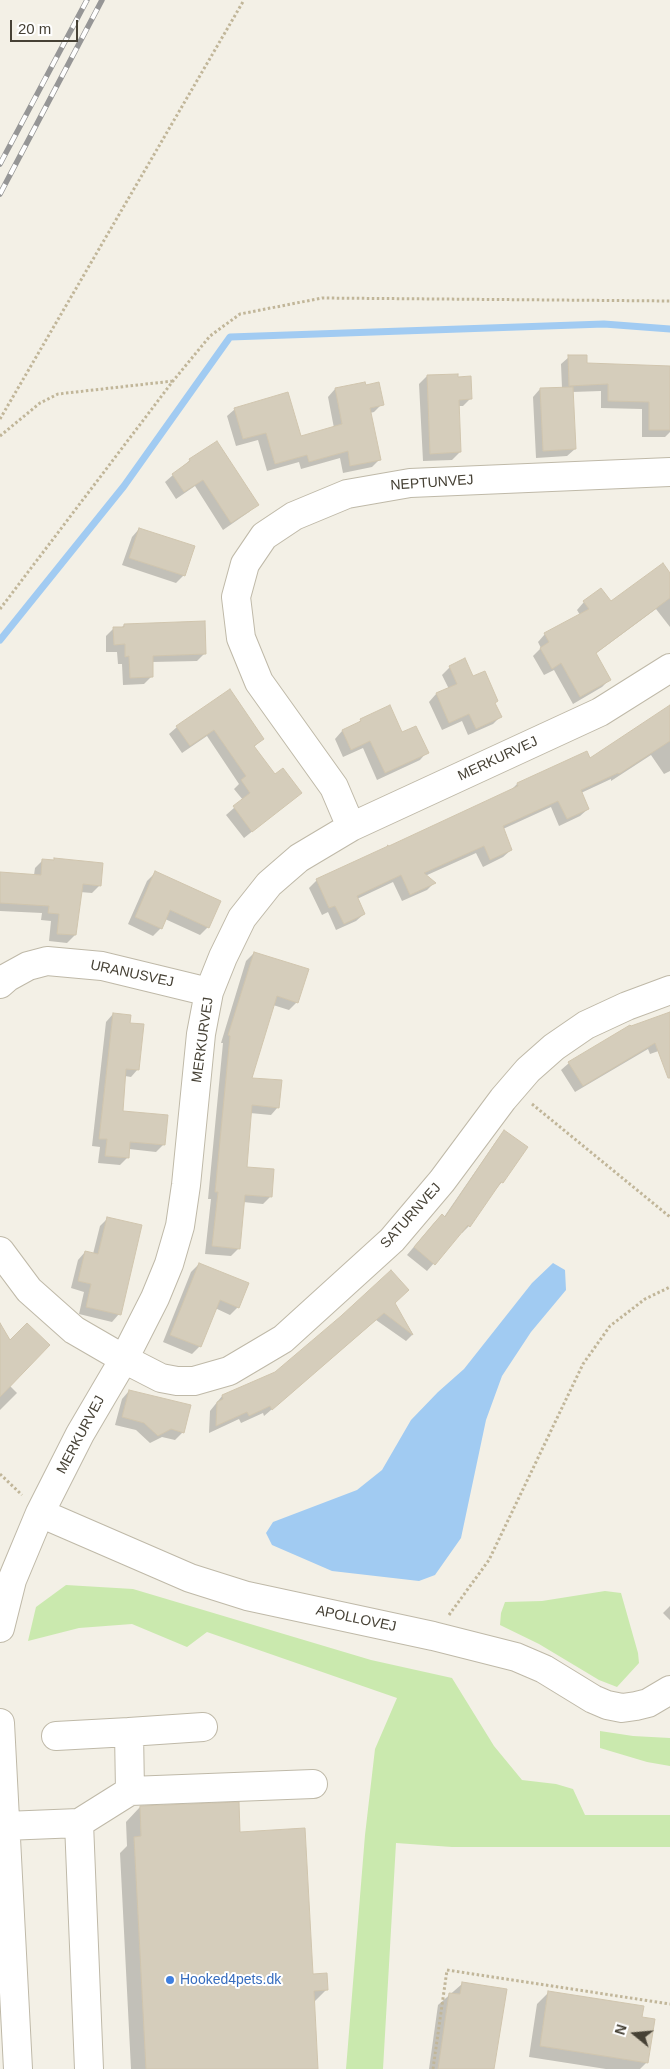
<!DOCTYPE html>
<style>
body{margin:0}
#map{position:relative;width:670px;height:2069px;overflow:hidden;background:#f3f0e6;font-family:Arial,sans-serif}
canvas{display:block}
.north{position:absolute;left:610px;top:2009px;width:50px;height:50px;-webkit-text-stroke:4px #fff;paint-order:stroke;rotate:287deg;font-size:14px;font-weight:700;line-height:20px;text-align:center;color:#464135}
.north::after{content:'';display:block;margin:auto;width:18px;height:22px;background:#464135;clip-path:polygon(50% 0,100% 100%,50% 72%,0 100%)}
.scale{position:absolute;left:10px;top:20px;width:68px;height:22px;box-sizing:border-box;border:2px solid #464135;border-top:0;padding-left:6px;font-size:15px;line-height:18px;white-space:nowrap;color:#464135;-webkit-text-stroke:4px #fff;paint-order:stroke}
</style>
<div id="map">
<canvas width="670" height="2069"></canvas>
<div class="north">N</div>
<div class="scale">20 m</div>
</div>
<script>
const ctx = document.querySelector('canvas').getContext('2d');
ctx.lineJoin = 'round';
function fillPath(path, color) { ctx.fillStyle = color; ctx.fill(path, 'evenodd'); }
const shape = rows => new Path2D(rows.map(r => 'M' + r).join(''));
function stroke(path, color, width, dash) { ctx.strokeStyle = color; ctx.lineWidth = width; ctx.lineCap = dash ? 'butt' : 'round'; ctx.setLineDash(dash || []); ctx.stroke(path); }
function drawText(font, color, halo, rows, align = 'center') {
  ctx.font = font + ' Arial,sans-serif'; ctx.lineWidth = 4; ctx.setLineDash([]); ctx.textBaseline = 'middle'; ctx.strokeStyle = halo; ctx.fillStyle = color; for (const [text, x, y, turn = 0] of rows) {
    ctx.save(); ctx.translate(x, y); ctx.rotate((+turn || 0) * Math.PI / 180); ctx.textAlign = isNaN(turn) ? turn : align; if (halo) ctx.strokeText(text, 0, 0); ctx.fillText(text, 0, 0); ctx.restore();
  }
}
const green = shape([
 [66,1585,133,1589,371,1660,452,1678,494,1746,522,1780,556,1784,573,1789,585,1815,670,1815,670,1847,452,1847,396,1843,383,2069,346,2069,365,1835,375,1749,397,1698,207,1632,187,1647,132,1624,79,1628,28,1641,36,1607],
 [605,1591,621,1593,638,1653,639,1663,617,1687,599,1680,539,1644,500,1625,501,1613,505,1602,542,1601],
 [600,1731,633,1736,670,1738,670,1766,647,1762,600,1748]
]);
const water = shape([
 [553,1263,565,1270,566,1290,531,1332,502,1376,486,1420,461,1538,435,1575,419,1581,332,1571,272,1545,266,1533,273,1522,357,1490,382,1470,411,1420,438,1392,464,1369,532,1283]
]);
const shadow = shape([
 [569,357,586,364,670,367,670,432,665,437,642,437,642,409,601,408,601,391,572,392,575,449,567,456,536,458,533,397,540,389,562,388,561,364],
 [427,376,471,398,463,406,458,406,460,452,452,460,423,461,419,384],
 [335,389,382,404,374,412,370,413,380,459,372,467,343,473,340,458,301,469,299,462,267,471,258,440,236,446,227,416,235,409,300,438,334,428,328,397],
 [190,460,257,504,249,512,223,530,195,486,176,499,165,482],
 [139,529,184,575,176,583,122,565,132,537],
 [670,575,670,627,656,609,595,654,609,680,602,687,573,704,554,670,544,675,533,656,541,648,538,642,545,634,580,615,577,610,584,602,610,603],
 [124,625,205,653,197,661,152,662,152,676,144,684,123,685,122,664,118,664,117,652,106,652,106,636,114,628,121,628],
 [450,667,473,678,494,703,500,717,493,724,468,735,462,721,442,730,429,702,436,694,449,689,442,675],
 [230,691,262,739,254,747,275,776,300,793,244,838,226,815,243,800,234,789,239,784,207,736,182,753,169,734,177,727],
 [670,707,670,771,664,774,651,755,611,781,611,779,581,793,588,809,580,816,559,826,551,807,503,829,511,850,503,857,483,867,476,853,425,876,434,883,427,890,402,901,393,882,357,899,364,914,356,921,336,930,328,912,322,915,309,888,317,880,511,790,517,784,586,753,589,760],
 [361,720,402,734,427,752,420,760,377,780,363,748,343,757,335,739,342,731,355,725],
 [43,860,100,885,92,893,80,892,75,935,67,943,49,941,51,921,41,920,42,913,0,911,0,873,34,875,35,868],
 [155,873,208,927,200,935,165,919,161,928,153,936,128,924,147,881],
 [254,953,297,1002,289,1010,273,1005,250,1079,278,1107,271,1115,250,1113,245,1168,270,1197,263,1204,243,1202,239,1248,231,1256,205,1254,211,1199,208,1199,223,1043,221,1043,246,961],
 [670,1013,670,1047,650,1054,648,1049,575,1092,561,1070,569,1063],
 [113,1014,138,1069,131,1077,125,1076,121,1112,164,1144,156,1152,129,1149,128,1157,120,1165,98,1163,100,1147,92,1146,106,1022],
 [505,1132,502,1182,495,1190,469,1226,462,1233,461,1232,427,1271,407,1255,434,1223,442,1215,444,1217,497,1140],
 [108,1218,119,1314,112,1322,79,1314,84,1292,71,1288,78,1260,85,1252,93,1254,100,1226],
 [199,1264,238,1307,230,1315,215,1308,200,1346,192,1354,163,1342,191,1272],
 [394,1304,413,1334,406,1341,376,1320,264,1416,263,1413,241,1423,239,1419,209,1433,210,1411,222,1396,276,1373],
 [0,1325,9,1385,17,1393,0,1410],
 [129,1391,183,1432,175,1440,162,1437,150,1443,136,1430,115,1425,122,1399],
 [670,1606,670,1620,663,1613],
 [140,1807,326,1990,313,2003,317,2069,131,2069,120,1853,127,1846,126,1822],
 [462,1984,493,2069,429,2069,438,2005],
 [548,1993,641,2018,647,2062,640,2069,606,2069,529,2057,537,2004]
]);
const stream = shape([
 [0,640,124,486,230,337,604,324,670,329]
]);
const building = shape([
 [568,355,587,355,587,363,670,366,670,430,649,430,649,402,608,401,608,384,569,386,568,355],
 [458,374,458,377,471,376,472,399,459,400,461,452,430,454,427,375,458,374],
 [365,382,366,385,379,382,384,405,370,408,381,460,350,466,348,451,309,462,307,455,275,464,266,433,243,439,234,408,288,392,301,436,342,424,335,388,365,382],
 [573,387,576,449,543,451,540,388,573,387],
 [217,441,259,505,231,523,203,480,184,492,172,474,190,461,189,459,217,441],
 [139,528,195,546,185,576,129,558,139,528],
 [663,563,670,573,670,598,596,653,611,680,580,697,561,663,552,669,540,648,549,642,544,633,589,609,583,601,601,588,611,601,663,563],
 [205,621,206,654,153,656,153,677,130,678,129,656,125,657,125,644,114,645,113,627,124,627,124,624,205,621],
 [465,658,473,676,485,671,498,701,495,703,502,717,476,729,469,714,449,723,436,693,457,684,449,666,465,658],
 [230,689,264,739,254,746,275,774,283,768,302,793,252,832,233,806,250,793,241,780,246,776,214,730,190,746,176,726,230,689],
 [390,705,402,732,416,726,429,753,385,773,370,741,351,750,342,730,361,721,360,719,390,705],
 [670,705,670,741,619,774,618,773,581,790,589,809,567,819,558,801,503,826,512,850,490,860,484,846,424,873,436,883,410,895,401,875,357,896,365,914,344,924,335,906,329,908,316,879,388,846,387,845,389,846,518,786,517,783,587,751,590,758,670,705],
 [54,858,103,863,101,886,83,884,76,935,57,934,59,914,48,913,49,906,0,903,0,872,41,875,42,859,54,860,54,858],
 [155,871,221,901,209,928,170,910,162,929,135,917,155,871],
 [254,952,309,969,298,1003,277,996,252,1078,282,1080,279,1108,252,1105,247,1167,274,1169,272,1197,245,1195,240,1249,212,1246,218,1192,215,1192,230,1036,228,1035,254,952],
 [670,1012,670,1078,668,1078,655,1043,583,1086,568,1062,630,1025,631,1026,670,1012],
 [113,1013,131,1015,130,1023,144,1024,139,1070,126,1069,123,1111,168,1115,165,1145,130,1142,129,1158,105,1156,107,1139,99,1139,113,1013],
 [504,1130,528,1147,503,1183,501,1182,470,1227,468,1225,435,1265,414,1247,442,1214,445,1217,504,1130],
 [107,1217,142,1225,121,1315,86,1307,91,1284,78,1281,85,1251,98,1254,107,1217],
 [199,1263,249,1283,239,1308,220,1300,201,1347,170,1335,199,1263],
 [391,1270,409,1290,395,1303,413,1335,384,1313,272,1410,270,1406,249,1416,247,1412,216,1426,217,1402,223,1399,222,1395,275,1372,341,1316,391,1270],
 [0,1323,10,1340,27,1323,50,1345,0,1397,0,1323],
 [129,1390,191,1405,184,1433,171,1429,158,1436,144,1423,122,1417,129,1390],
 [239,1802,240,1832,305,1828,313,1974,327,1973,328,1990,314,1991,318,2069,146,2069,134,1837,141,1836,140,1806,239,1802],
 [462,1982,507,1989,494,2069,438,2069,449,1993,460,1994,462,1982],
 [548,1991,644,2006,642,2017,655,2019,648,2063,540,2046,548,1991]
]);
const path = shape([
 [0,419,244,0],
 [0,436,40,403,58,394,173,381],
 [0,609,173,381,210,336,240,314,322,298,670,301],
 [532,1104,670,1217],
 [0,1474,22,1495],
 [449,1615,489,1560,583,1364,610,1326,645,1299,670,1287],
 [433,2069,447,1970,670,2004]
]);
const minor = shape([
 [351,827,334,787,259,682,241,638,236,597,245,564,264,536,294,516,347,494,410,483,670,472],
 [0,984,8,977,28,966,47,961,102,966,209,992],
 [0,1251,29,1290,74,1330,124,1359,161,1378,177,1381,194,1381,229,1371,283,1339,392,1240,442,1181,503,1099,528,1070,554,1047,586,1025,627,1006,670,990],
 [40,1513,190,1578,247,1596,433,1636,516,1657,544,1669,593,1699,607,1705,622,1708,636,1706,648,1703,670,1690],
 [0,1628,12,1580,40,1513,80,1434,124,1359,155,1298,169,1264,180,1226,186,1185,201,1034,209,992,223,957,242,918,269,884,299,858,351,827,600,712,670,668],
 [0,1723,18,2069],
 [129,1732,203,1727],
 [56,1736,129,1732,130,1791],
 [79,1823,130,1791,313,1784],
 [5,1826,79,1823,89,2069]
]);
const rail = shape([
 [0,164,87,0],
 [0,194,102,0]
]);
const markers = [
 [170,1980,5,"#3f7fe0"]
];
const streetNames = [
 ["NEPTUNVEJ",432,483,-4],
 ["MERKURVEJ",498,759,-25],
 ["URANUSVEJ",132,974,12],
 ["MERKURVEJ",203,1040,-82],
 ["SATURNVEJ",411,1216,-48],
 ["MERKURVEJ",81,1435,-62],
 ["APOLLOVEJ",356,1619,12]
];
const shopNames = [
 ["Hooked4pets.dk",180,1980]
];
fillPath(green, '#cae9ae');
fillPath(water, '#a1cbf2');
fillPath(shadow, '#0003');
stroke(stream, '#a1cbf2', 7);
fillPath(building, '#d5cdbb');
stroke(building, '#d0c5ae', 1);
stroke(minor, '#bfb9a8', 30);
stroke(path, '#c1b699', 3, [2.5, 2.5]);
stroke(minor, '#fff', 28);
stroke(rail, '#969696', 5.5);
stroke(rail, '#fff', 4, [11]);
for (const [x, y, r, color] of markers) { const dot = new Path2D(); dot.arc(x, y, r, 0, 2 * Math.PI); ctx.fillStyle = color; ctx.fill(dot); stroke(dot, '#fff', 2); }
drawText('14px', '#464135', '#fff', streetNames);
drawText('14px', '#366cbe', '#fff', shopNames, 'left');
</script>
